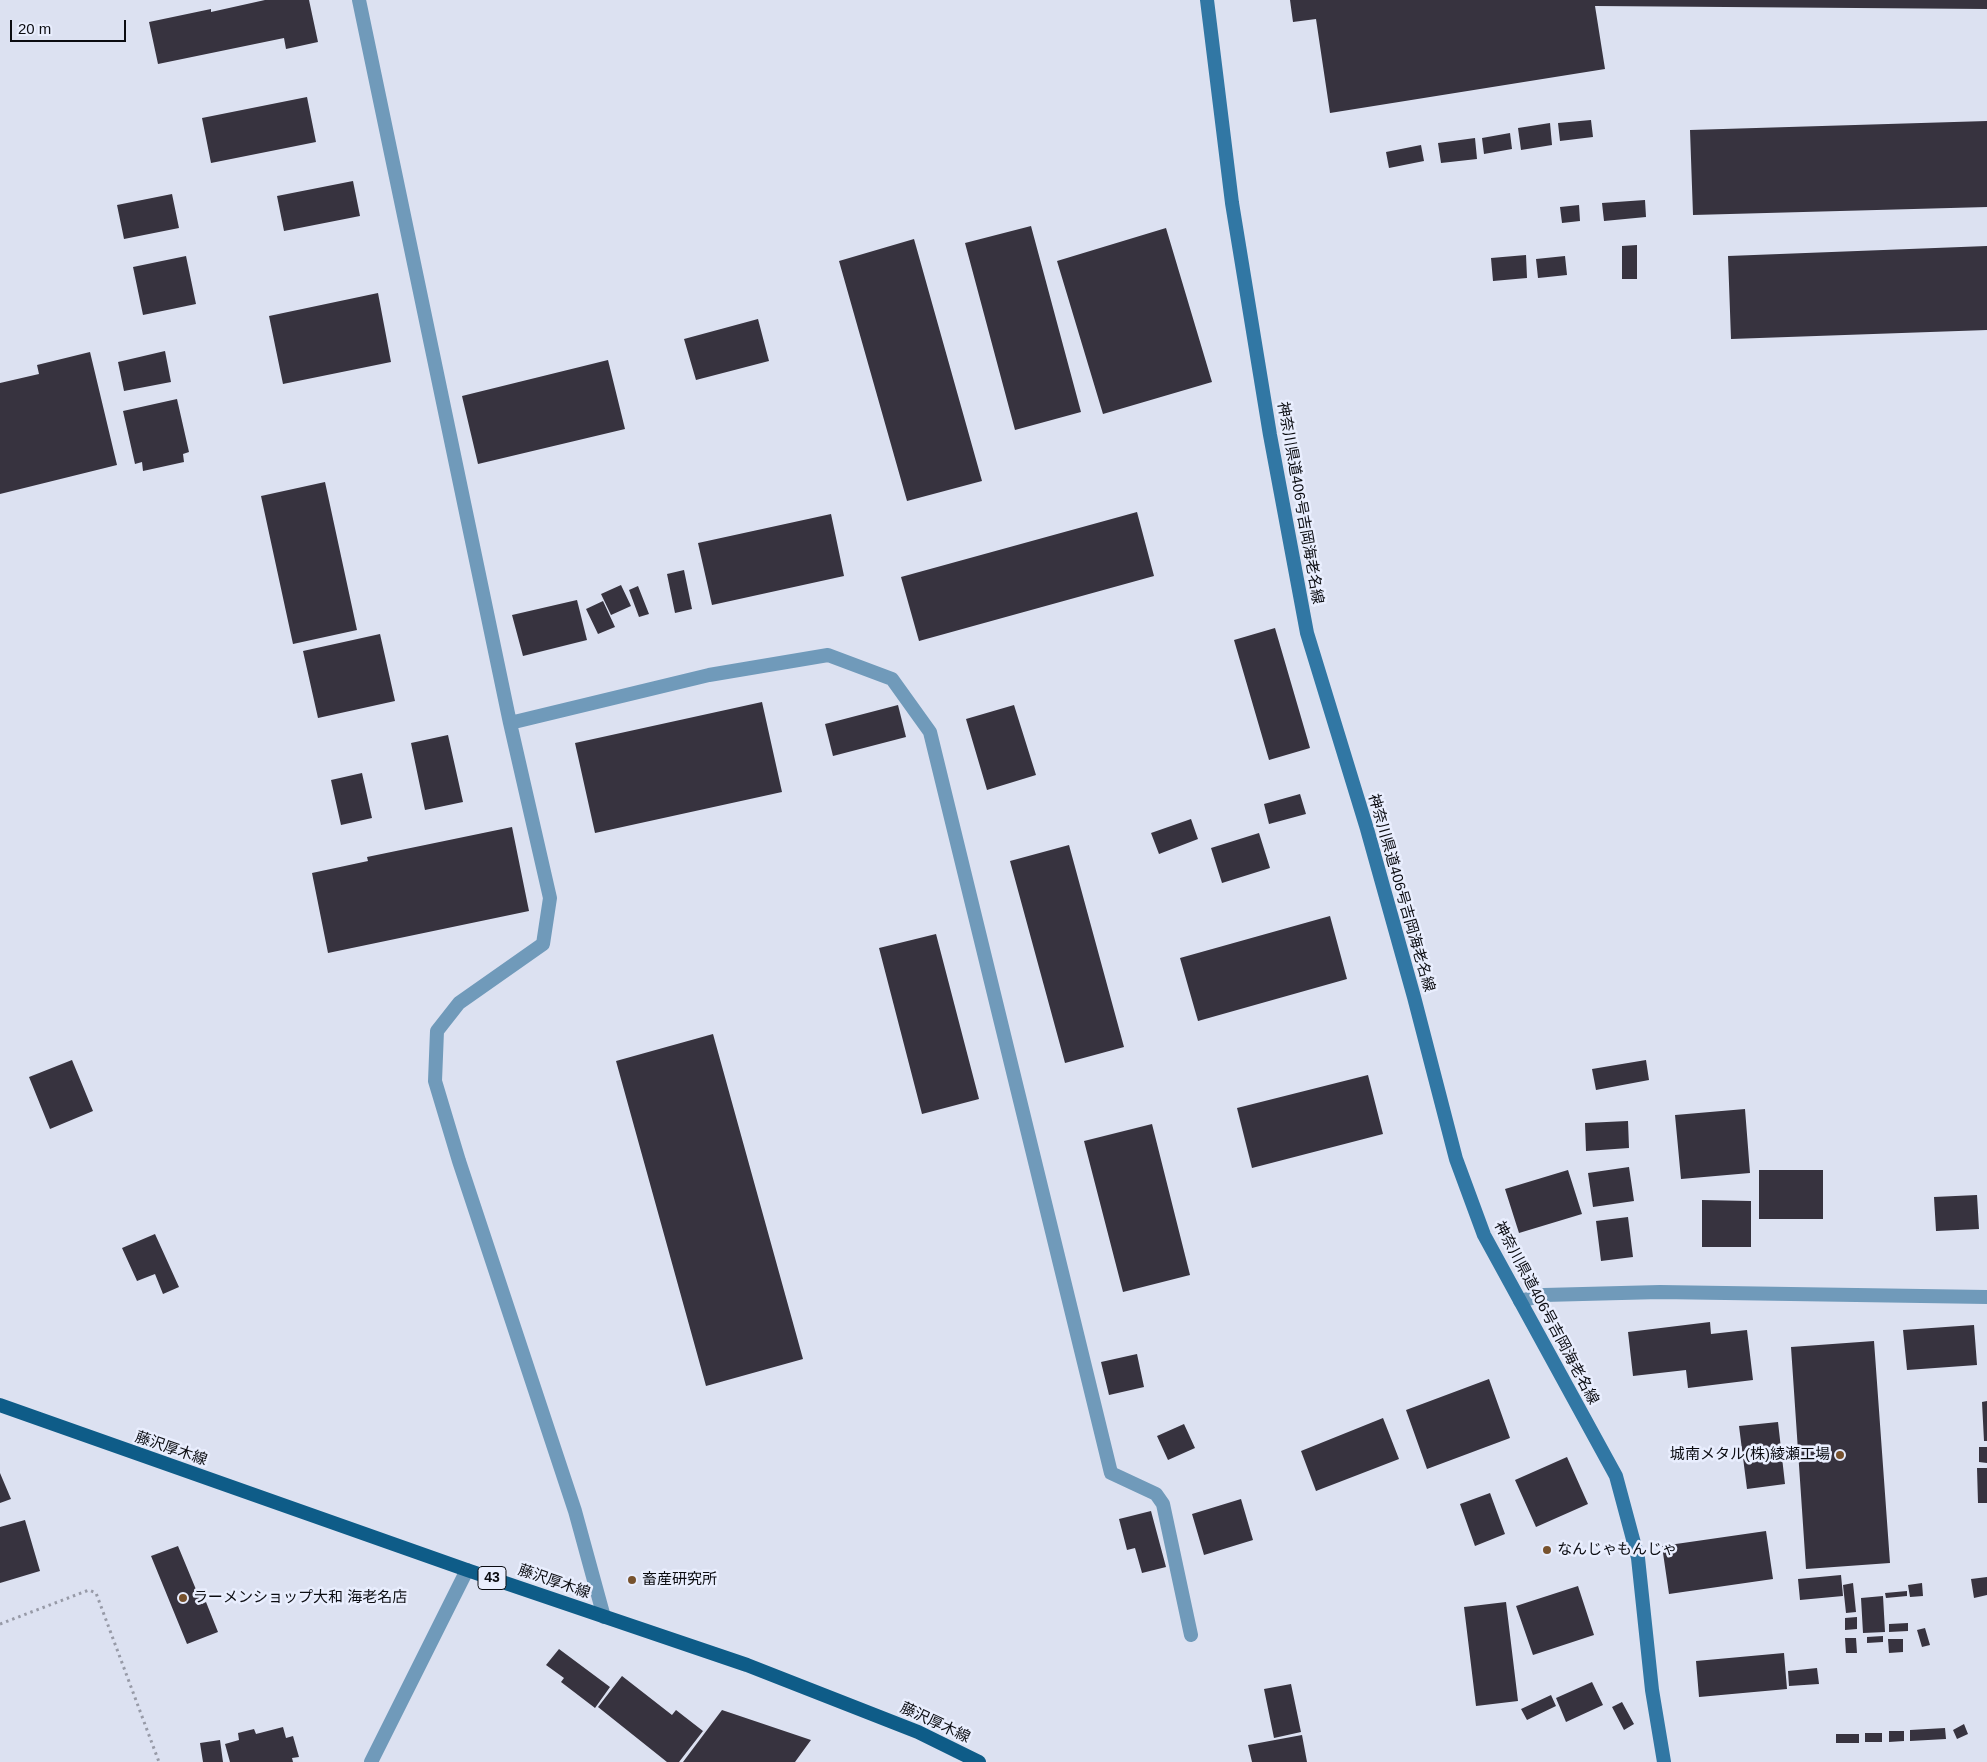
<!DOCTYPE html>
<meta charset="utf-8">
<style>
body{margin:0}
#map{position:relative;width:1987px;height:1762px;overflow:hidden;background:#dce1f1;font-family:Arial,sans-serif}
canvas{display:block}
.scale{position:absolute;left:10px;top:20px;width:116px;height:22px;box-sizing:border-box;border:2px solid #0b0c11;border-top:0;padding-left:6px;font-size:15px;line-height:18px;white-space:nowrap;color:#0b0c11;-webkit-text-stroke:4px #e9eefe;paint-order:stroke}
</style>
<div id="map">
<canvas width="1987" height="1762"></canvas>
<div class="scale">20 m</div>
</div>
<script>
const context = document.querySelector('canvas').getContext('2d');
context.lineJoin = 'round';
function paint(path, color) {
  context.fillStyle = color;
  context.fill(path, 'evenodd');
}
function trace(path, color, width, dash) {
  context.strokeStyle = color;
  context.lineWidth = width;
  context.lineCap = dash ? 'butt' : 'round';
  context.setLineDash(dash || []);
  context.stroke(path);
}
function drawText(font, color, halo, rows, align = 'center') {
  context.font = font + ' Arial,"Noto Sans JP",sans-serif';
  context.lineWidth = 5;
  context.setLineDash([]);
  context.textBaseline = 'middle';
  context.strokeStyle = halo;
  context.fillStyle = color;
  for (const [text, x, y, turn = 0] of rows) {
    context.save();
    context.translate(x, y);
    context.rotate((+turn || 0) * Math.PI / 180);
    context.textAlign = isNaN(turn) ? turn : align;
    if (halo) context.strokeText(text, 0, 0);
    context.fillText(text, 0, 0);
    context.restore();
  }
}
const building = new Path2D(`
 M265,0H309L318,42L286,49L284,38L158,64L149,22L211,9V12Z
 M1290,0H1987V9L1595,6L1605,69L1330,113L1316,19L1293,22Z
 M307,97L316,142L211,163L202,118Z
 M1591,120L1593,137L1560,141L1558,123Z
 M1987,121V207L1693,215L1690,130Z
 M1550,123L1552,145L1521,150L1518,128Z
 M1510,133L1512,149L1484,154L1482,138Z
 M1475,138L1477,159L1441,163L1438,143Z
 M1421,145L1424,161L1389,168L1386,152Z
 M353,181L360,216L284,231L277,196Z
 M172,194L179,228L124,239L117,205Z
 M1645,200L1646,217L1604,221L1602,203Z
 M1579,205L1580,221L1562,223L1560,207Z
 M1031,226L1081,412L1015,430L965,243Z
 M1166,228L1212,382L1103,414L1057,261Z
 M914,239L982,481L907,501L839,261Z
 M1637,245V279H1622V246Z
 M1987,246V330L1731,339L1728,256Z
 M1526,255L1527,278L1493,281L1491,258Z
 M186,256L196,304L143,315L133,267Z
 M1565,256L1567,275L1538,278L1536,259Z
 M378,293L391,362L283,384L269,316Z
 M758,319L769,361L696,380L684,339Z
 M165,351L171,382L124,391L118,362Z
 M90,352L117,465L0,494V383L39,374L37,365Z
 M608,360L625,429L478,464L462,396Z
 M177,399L189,452L183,454L184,462L143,471L142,462L135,464L123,411Z
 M325,482L357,630L293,644L261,496Z
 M1137,512L1154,576L919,641L901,577Z
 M831,514L844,576L712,605L698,543Z
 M684,570L692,609L675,613L667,574Z
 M621,585L631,606L611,615L601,594Z
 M638,586L649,614L639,617L629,590Z
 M577,600L587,640L523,656L512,615Z
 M603,601L615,627L598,634L586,609Z
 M1275,628L1310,748L1269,760L1234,640Z
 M380,634L395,701L318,718L303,651Z
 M762,702L782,792L595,833L575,743Z
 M898,705L906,737L833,756L825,724Z
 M1014,705L1036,775L987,790L966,719Z
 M448,735L463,802L425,810L411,743Z
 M362,773L372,818L341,825L331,780Z
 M1300,794L1306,814L1269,824L1264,804Z
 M1191,819L1198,839L1159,854L1151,833Z
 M512,827L529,911L328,953L312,873L368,861L367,857Z
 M1259,833L1270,868L1222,883L1211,848Z
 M1069,845L1124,1047L1065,1063L1010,861Z
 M1330,916L1347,979L1198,1021L1180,958Z
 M936,934L979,1099L922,1114L879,948Z
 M713,1034L803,1359L706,1386L616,1061Z
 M72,1060L93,1111L50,1129L29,1077Z
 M1646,1060L1649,1080L1596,1090L1592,1069Z
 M1368,1075L1383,1134L1252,1168L1237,1108Z
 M1745,1109L1750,1173L1681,1179L1675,1115Z
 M1628,1121L1629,1148L1586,1151L1585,1123Z
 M1152,1124L1190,1275L1123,1292L1084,1141Z
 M1629,1167L1634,1201L1593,1207L1588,1173Z
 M1568,1170L1582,1214L1519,1233L1505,1189Z
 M1759,1170H1823V1219H1759Z
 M1977,1195L1979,1229L1936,1231L1934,1197Z
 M1702,1200L1751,1201V1247H1702Z
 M1628,1217L1633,1257L1601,1261L1596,1221Z
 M155,1234L179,1287L163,1294L155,1274L137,1281L122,1248Z
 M1710,1322L1711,1334L1747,1330L1753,1380L1688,1388L1686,1370L1633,1376L1628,1332Z
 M1974,1325L1977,1365L1907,1370L1903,1330Z
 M1874,1341L1890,1563L1806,1569L1791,1347Z
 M1137,1354L1144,1387L1109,1395L1101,1362Z
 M1489,1379L1510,1438L1427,1469L1406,1410Z
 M1987,1401V1441H1984L1982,1402Z
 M1383,1418L1399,1459L1316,1491L1301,1451Z
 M1778,1422L1785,1484L1747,1489L1739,1426Z
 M1184,1424L1195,1448L1168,1460L1157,1436Z
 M1979,1447H1987V1463L1979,1462Z
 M1567,1457L1588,1504L1536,1527L1515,1480Z
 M1977,1468H1987V1503H1978Z
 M0,1473L11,1499L0,1503Z
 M1490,1493L1505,1534L1475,1546L1460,1504Z
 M1241,1499L1253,1540L1204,1555L1192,1514Z
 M1151,1511L1166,1567L1142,1573L1135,1548L1127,1550L1119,1519Z
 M25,1520L40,1571L0,1583V1527Z
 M1766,1531L1773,1579L1669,1594L1662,1546Z
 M178,1546L202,1604L206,1602L218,1632L187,1644L151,1556Z
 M1841,1575L1843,1596L1800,1600L1798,1579Z
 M1987,1577V1595L1974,1598L1971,1579Z
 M1853,1583L1856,1612L1846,1613L1843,1585Z
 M1922,1583L1923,1596L1910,1597L1908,1585Z
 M1578,1586L1594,1635L1533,1655L1516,1606Z
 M1907,1591V1596L1886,1598L1885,1593Z
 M1883,1596L1885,1632L1863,1633L1861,1598Z
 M1506,1602L1518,1701L1476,1706L1464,1607Z
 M1857,1617V1629L1845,1630V1618Z
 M1908,1623V1631L1889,1632V1624Z
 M1925,1628L1930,1645L1922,1647L1917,1630Z
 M1883,1636V1642L1867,1643V1637Z
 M1845,1638H1856L1857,1653H1846Z
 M1888,1639H1903V1652L1889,1653Z
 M559,1649L610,1687L595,1708L561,1682L564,1678L546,1665Z
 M1784,1653L1787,1689L1699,1697L1696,1661Z
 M1817,1668L1819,1684L1789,1686L1788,1671Z
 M622,1676L672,1715L676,1710L703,1731L679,1762H667L598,1707Z
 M1592,1682L1603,1705L1566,1722L1556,1698Z
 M1291,1684L1301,1732L1274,1738L1264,1689Z
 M1551,1695L1556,1706L1527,1720L1521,1709Z
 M1622,1702L1634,1724L1624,1730L1612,1707Z
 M722,1710L811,1740L795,1762H683Z
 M1964,1724L1968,1734L1957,1739L1953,1730Z
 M283,1727L286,1738L293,1736L299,1757L292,1758L293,1762H230L225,1744L239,1740L238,1733L254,1729L256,1734Z
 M1945,1728L1946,1739L1910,1741V1730Z
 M1889,1731H1904V1741L1889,1742Z
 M1865,1733H1882V1742H1865Z
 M1836,1734H1859V1743H1836Z
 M1302,1735L1307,1762H1252L1248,1745Z
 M220,1740L223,1762H203L200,1743Z`);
const path = new Path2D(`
 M0,1624L89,1590L96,1593L159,1762`);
const service = new Path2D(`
 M359,0L510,723L709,675L828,655L892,679L930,732L1111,1473L1156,1494L1163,1504L1191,1635
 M510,723L550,898L543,944L459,1003L437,1031L435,1081L459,1161L575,1511L604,1617`);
const minor = new Path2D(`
 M1520,1301L1544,1295L1660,1292L1987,1297
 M371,1762L467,1570`);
const secondary = new Path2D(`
 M1207,0L1232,203L1270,435L1307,633L1367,829L1414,997L1456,1159L1484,1235L1616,1476L1638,1558L1652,1690L1664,1762`);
const primary = new Path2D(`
 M0,1405L467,1570L747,1665L918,1732L979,1762`);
const markers = [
 [1840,1455,5,"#77522d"],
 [1547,1550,5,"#77522d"],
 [632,1580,5,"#77522d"],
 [183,1598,5,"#77522d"]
];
const shields = [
 [492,1578,28]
];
const shieldNames = [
 ["43",492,1578]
];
const streetNames = [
 ["神奈川県道406号吉岡海老名線",1300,503,80],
 ["神奈川県道406号吉岡海老名線",1401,893,74],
 ["神奈川県道406号吉岡海老名線",1546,1313,62],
 ["藤沢厚木線",171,1449,19],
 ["藤沢厚木線",554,1582,19],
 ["藤沢厚木線",935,1723,25]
];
const poiNames = [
 ["城南メタル(株)綾瀬工場",1830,1455,"right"],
 ["なんじゃもんじゃ",1557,1550],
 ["畜産研究所",642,1580],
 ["ラーメンショップ大和 海老名店",193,1598]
];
paint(building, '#37333f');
trace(path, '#979aa7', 3, [2.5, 4]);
trace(service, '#709aba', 14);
trace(minor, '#709aba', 14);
trace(secondary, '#3177a4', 14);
trace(primary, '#0e5c88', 14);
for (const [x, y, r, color] of markers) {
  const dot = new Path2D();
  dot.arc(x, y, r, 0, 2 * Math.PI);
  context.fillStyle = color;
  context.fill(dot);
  trace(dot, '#e9eefe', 2);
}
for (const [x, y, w] of shields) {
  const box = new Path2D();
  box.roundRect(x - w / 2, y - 11.5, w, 23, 4);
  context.fillStyle = '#e9eefe';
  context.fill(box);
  trace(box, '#0b0c11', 1);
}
drawText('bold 14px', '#0b0c11', null, shieldNames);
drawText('15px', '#0b0c11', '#e9eefe', streetNames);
drawText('15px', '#0b0c11', '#e9eefe', poiNames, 'left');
</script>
